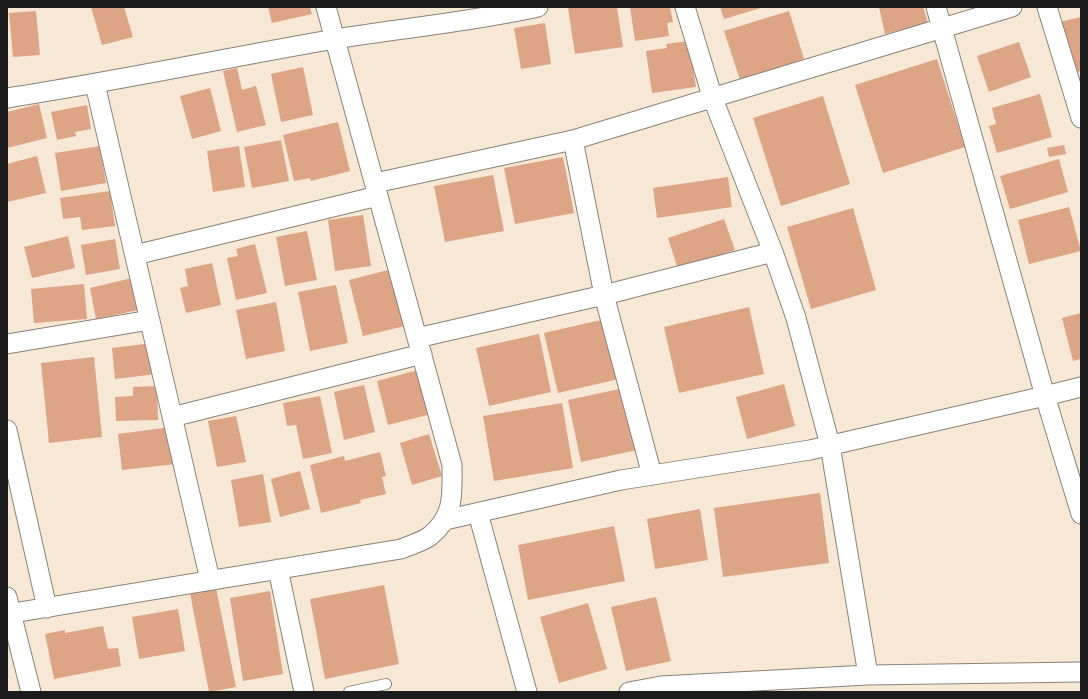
<!DOCTYPE html>
<style>
body{margin:0}
#map{position:relative;width:1088px;height:699px;overflow:hidden;background:#f6e8d4;font-family:"Old Standard TT",serif}
canvas{display:block}
.frame{position:absolute;inset:0;border:8px solid #1c1c1c;pointer-events:none}
</style>
<div id="map">
<canvas width="1088" height="699"></canvas>
<div class="frame"></div>
</div>
<script>
const context = document.querySelector('canvas').getContext('2d');
context.lineJoin = 'round';
function paint(path, color) {
  context.fillStyle = color;
  context.fill(path, 'evenodd');
}
function trace(path, color, width, dash) {
  context.strokeStyle = color;
  context.lineWidth = width;
  context.lineCap = dash ? 'butt' : 'round';
  context.setLineDash(dash || []);
  context.stroke(path);
}
const building = new Path2D(`
 M91,7H124L133,37L102,45Z
 M268,7H310L312,14L272,23Z
 M577,7H617L623,47L575,54L568,8Z
 M630,7H670L673,22L667,23L669,36L635,41Z
 M720,7H764L724,19Z
 M879,7H923L928,23L885,34Z
 M36,11L40,55L13,57L9,13Z
 M789,11L804,59L740,80L724,31Z
 M1081,17V71L1074,73L1060,22Z
 M545,23L551,64L521,69L514,28Z
 M689,41L696,87L652,93L646,51L667,48L666,44Z
 M1019,42L1031,77L989,92L977,56Z
 M937,59L965,147L883,173L855,85Z
 M303,67L313,115L281,122L271,74Z
 M237,68L242,90L256,86L266,125L237,132L223,71Z
 M210,88L221,131L192,139L180,96Z
 M1040,94L1052,137L997,153L989,126L996,124L992,108Z
 M823,96L850,184L781,206L753,118Z
 M39,104L47,138L7,148V112Z
 M87,105L91,129L75,132L76,136L57,140L51,112Z
 M338,122L350,171L311,181L310,178L294,181L283,135Z
 M281,140L289,181L252,188L244,147Z
 M1064,145L1066,154L1049,157L1047,148Z
 M100,146L106,183L61,191L55,153Z
 M239,146L245,187L213,192L207,151Z
 M37,156L46,193L7,202V164Z
 M563,157L574,213L515,224L504,168Z
 M1059,159L1068,192L1010,209L1000,176Z
 M493,175L504,231L445,242L434,186Z
 M728,177L732,207L657,218L653,188Z
 M110,191L115,226L82,230L80,217L63,219L60,198Z
 M1069,207L1081,251L1029,264L1018,220Z
 M853,208L876,290L811,309L787,227Z
 M363,215L371,266L335,271L328,220Z
 M724,219L735,250L678,269L668,238Z
 M307,231L317,280L285,286L276,237Z
 M68,236L75,268L32,278L24,247Z
 M115,239L120,269L86,275L81,245Z
 M255,244L267,293L236,300L227,258L238,256L236,249Z
 M212,263L221,305L186,313L180,288L188,286L185,269Z
 M392,269L405,326L363,336L349,280Z
 M136,277L143,309L96,319L90,288Z
 M84,284L87,319L34,323L31,289Z
 M336,285L348,343L310,351L298,292Z
 M276,302L285,351L246,359L236,310Z
 M749,307L764,374L679,393L664,327Z
 M1081,313V359L1073,361L1062,318Z
 M605,319L619,379L558,393L544,333Z
 M539,334L551,392L489,406L476,348Z
 M153,343L156,374L115,379L112,348Z
 M94,357L102,437L49,443L41,363Z
 M418,370L435,413L388,425L377,381Z
 M784,384L795,426L747,439L736,397Z
 M364,385L375,432L344,440L334,392Z
 M638,385L651,447L581,462L568,400Z
 M157,386L158,420L116,421L115,397L133,396V387Z
 M320,396L332,453L303,459L296,425L287,426L283,403Z
 M562,403L573,468L494,481L483,416Z
 M236,416L246,462L217,467L208,421Z
 M171,427L176,464L122,470L118,434Z
 M429,434L442,476L412,485L400,443Z
 M380,452L386,476L382,477L386,494L360,500L361,503L321,513L310,465L344,456L345,461Z
 M300,471L310,509L280,517L271,479Z
 M263,474L271,522L239,527L231,480Z
 M820,493L829,563L723,577L714,508Z
 M700,509L708,560L655,569L647,519Z
 M614,526L625,581L528,600L518,545Z
 M384,585L399,664L325,679L310,599Z
 M216,588L236,687L209,692L190,593Z
 M270,591L283,674L243,681L230,598Z
 M656,597L671,661L626,671L611,607Z
 M588,603L607,669L559,683L540,617Z
 M178,609L185,651L139,659L132,617Z
 M103,626L108,649L118,648L121,666L54,679L45,634L65,630V633Z`);
const service = new Path2D(`
 M349,692L386,684`);
const minor = new Path2D(`
 M685,7L713,99L773,252L796,318L830,445L868,675
 M936,7L1045,396L1081,514
 M1047,7L1081,118
 M95,84L210,580
 M7,98C117,81 225,58 335,39C403,28 471,22 538,7
 M573,140L604,295L652,475
 M375,183L573,140L1012,7
 M135,255L378,196
 M417,338L604,295L773,252
 M7,344L150,320
 M172,417L422,354
 M7,430L47,608
 M478,513L527,692
 M445,520L621,480L810,450L1045,396L1081,387
 M278,569L304,692
 M7,597L31,692
 M7,614L401,549C410,545 422,542 430,536C455,516 452,494 452,465L326,7
 M629,692L661,686L868,675L1081,672`);
paint(building, '#dda485');
trace(service, '#898278', 12);
trace(minor, '#898278', 21);
trace(service, '#fff', 10);
trace(minor, '#fff', 19);
</script>
